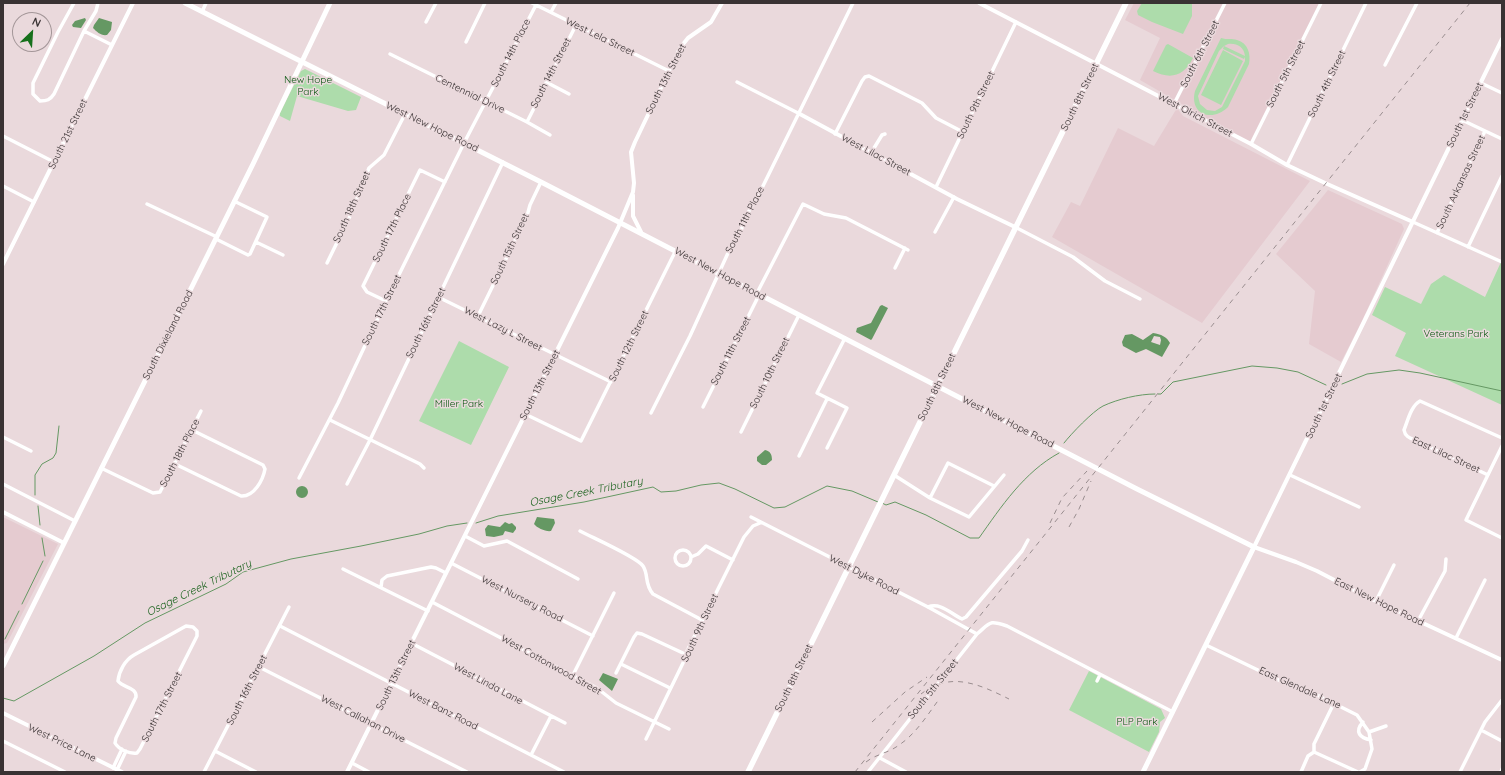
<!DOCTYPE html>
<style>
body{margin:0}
#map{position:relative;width:1505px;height:775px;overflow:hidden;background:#ead9dc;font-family:Quicksand,sans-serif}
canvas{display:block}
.frame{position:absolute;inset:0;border:4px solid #393233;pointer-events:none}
.north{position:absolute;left:12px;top:12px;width:40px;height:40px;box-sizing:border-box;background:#ead9dc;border:1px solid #a39698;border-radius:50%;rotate:25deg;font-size:11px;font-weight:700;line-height:16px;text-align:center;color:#393233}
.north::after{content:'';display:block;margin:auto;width:14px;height:18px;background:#17701c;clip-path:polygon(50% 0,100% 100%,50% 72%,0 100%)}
</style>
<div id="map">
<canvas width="1505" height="775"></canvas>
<div class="frame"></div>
<div class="north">N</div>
</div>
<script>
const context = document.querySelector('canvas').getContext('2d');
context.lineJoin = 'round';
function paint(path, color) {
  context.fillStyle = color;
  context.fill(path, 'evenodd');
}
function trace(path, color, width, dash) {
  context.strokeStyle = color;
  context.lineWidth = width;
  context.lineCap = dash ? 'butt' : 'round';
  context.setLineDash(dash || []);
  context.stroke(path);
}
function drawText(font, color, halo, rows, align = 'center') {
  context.font = font + ' Quicksand,sans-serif';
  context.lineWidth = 3;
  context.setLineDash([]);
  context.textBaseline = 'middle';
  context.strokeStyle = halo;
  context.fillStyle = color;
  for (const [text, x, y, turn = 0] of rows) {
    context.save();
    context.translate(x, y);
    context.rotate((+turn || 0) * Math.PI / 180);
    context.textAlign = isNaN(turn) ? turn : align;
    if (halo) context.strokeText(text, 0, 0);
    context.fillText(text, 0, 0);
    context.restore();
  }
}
const built = new Path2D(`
 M1134,3H1320L1251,144L1140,80L1160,38L1125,20Z
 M1177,108L1183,116L1310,181L1202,323L1052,237L1071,202L1080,206L1118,128L1154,146Z
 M1328,190L1402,224L1404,229L1362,321L1341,362L1309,344L1315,291L1276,254Z
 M3,517L58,544L7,643L3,644Z`);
const green = new Path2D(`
 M1142,3H1192V16L1183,34L1152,22L1138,15L1137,11Z
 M1221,38C1227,40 1232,38 1237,40C1248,43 1251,54 1249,64L1228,107C1212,123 1189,114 1195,91ZM1228,44C1237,43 1244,47 1245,56L1224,46ZM1224,46L1223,49L1244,59L1245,57V61L1222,107L1215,111L1207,110L1200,104L1198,96L1219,51Z
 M1168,44L1193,58C1184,76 1171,80 1153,71L1166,45Z
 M1223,50L1243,61L1221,105L1201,95Z
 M305,69L361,97L356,110L348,111L297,96L290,121L280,116V113L301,71Z
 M1501,262H1502V405L1395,356L1406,333L1372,315L1385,287L1421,304L1431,284L1444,275L1485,297Z
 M459,341L509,367L471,445L419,421Z
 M1089,671L1161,709L1165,718L1160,722L1159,732L1149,752L1069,710Z`);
const water = new Path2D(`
 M85,18L86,20L81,28L73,27L72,25L75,21Z
 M99,18L112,22L111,30L107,35C101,36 97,32 93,28L94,25Z
 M882,305L888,308L872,339L871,340L856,332L857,328L871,323L880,306Z
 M1153,333C1161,334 1167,337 1170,343L1162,357L1146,349L1136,353L1123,346L1122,342L1125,335L1132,334L1143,340ZM1154,336L1160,337L1161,340L1160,345L1151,342Z
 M765,450C770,451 772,454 772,460L766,465H762L757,461V457Z
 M296 492a6 6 0 1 1 12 0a6 6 0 1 1-12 0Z
 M537,517L554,519L555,523L551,531C546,532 537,528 534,524Z
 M505,522L509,524L512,523L516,527V529L513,533L505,531L503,535L494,537L486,536L485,529L488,525L500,527Z
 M603,673L618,679L612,691L599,680Z`);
const stream = new Path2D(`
 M1342,384L1367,374L1399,370L1420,373L1502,391
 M1158,394H1161L1173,382L1252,366L1277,368L1298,372L1326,385
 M1064,443C1071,434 1093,411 1103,406C1118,399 1139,394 1155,394
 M35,495V475L42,464L53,458L56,453L59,426
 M882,503L886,505L895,502L926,515L970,538H979C1001,507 1024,472 1059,453
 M38,506L40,525
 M476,523L498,516L584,502L653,487L661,492L676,491L701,485L719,483L735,489L774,508L785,507L827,486L852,491L878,502
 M42,538L45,556
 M22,604L43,561
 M5,639L19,611
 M3,698L14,701L94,656L145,623L226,584L243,572L291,559L361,546L419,534L447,526L467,523`);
const minor = new Path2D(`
 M74,3L58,32L33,83V94L40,101C47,101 50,100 54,94L84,31L96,11L98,3
 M532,3L669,71
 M202,12L206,3
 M551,12L556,3
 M426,22L436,3
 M84,31L112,45
 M466,42L485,3
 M390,54L527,122L550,135
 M1385,65L1417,3
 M546,82L569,94
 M737,82L798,113
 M1481,83L1502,93
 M1174,104L1225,3
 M1462,120L1502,139
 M527,122L576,25
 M835,134L862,81L865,77L869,76L922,103L936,118L963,132
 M3,136L54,162
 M1251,144L1321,3
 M871,153L882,135L885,134
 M1287,165L1366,3
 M3,186L34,202
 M936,187L1016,22
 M147,204L217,237
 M1413,222L1502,262
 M1015,227L1073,257L1105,281L1140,299
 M935,232L954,197
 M1437,233L1485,131
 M216,239L248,255L250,254L267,217L234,201
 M256,242L283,255
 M1468,247L1502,176
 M327,263L351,214L369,168L384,155L405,114
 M895,268L905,248
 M757,293L803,204L824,214L846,218L908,250
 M438,297L611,382
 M386,301L367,292L363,286L420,170L445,182
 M478,316L527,216L530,205L541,182
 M703,407L759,295
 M651,413L690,336L728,253L740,234L745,218L762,188L853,3
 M525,414L581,441L676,250
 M330,420L420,464L424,468
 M741,432L799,315
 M3,437L31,451
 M1502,446L1466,520L1502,538
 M827,448L847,408L817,393L845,338
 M799,456L827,399
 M175,464L241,496C254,497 263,480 265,469L263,465L192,430
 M101,468L153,493L160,492L201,411
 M894,475L930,498L969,517L1004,475
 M1290,475L1359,507
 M1488,475L1415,440C1409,438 1405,436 1404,430C1408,420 1411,406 1420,401L1502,438
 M299,478L338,403L386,301L464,143L536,5
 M3,484L75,521
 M347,484L370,440L503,162
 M930,498L948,463L994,486
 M751,517L928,607L977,634
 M580,531C591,537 637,557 643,566C649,575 644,584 653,594L702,620
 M465,536L484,546L507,541L578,579
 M675 558a8 8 0 1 1 16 0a8 8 0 1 1-16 0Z
 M691,557L698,554L706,546L733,560
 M451,563L593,636
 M343,569L428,611
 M381,587L382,580L387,576L431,567L436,568L446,573
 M1376,601L1394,565
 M432,602L597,688L616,703L669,729
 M928,607C941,602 951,614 962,619L966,617L1022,551L1028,540
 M1418,621L1445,571L1446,559
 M186,626L193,627L197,631V636L140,749L137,753C130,754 119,750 115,743L116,738L136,697C137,687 123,688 118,681C119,671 125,660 134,655Z
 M280,626L564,772
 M1456,638L1485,580
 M411,643L565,723
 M1206,645L1289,685L1301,687L1357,715L1369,732L1372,749L1365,769L1360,772
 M621,664L670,688
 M259,667L467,772
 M616,673L634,637L637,633L642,634L685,654
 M573,675L614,593
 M1097,681L1100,675
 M1363,722C1354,732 1360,738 1371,740
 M1481,730L1502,741
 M1369,732L1386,726
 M646,739L683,663L687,651L744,537L753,526L760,523
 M3,741L65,772
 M215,751L256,772
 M1314,752L1358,772
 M531,755L551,716
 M880,758L906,772
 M352,763L369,772
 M113,768L122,749
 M117,770L126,751
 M204,772L289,607
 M868,772L977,634C991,622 989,620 1007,626L1173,712
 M1301,772L1308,756L1314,752V744L1334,703
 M1460,772L1485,722L1502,700
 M1501,772L1502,769`);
const tertiary = new Path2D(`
 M979,3L1251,144L1287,165L1325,183L1413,222
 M1502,39L1254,547L1296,562L1317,571L1367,597L1502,660
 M798,113L957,199L1015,227
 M633,195V216L641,232
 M3,264L133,3
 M3,512L64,543
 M3,713L122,772
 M347,772L618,228L633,192L634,183L631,152L635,142L680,48L688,38L711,22L722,3`);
const secondary = new Path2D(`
 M185,3L541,182L1137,489L1254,547L1143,772
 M3,666L253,164L330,3`);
const primary = new Path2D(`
 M748,772L1126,3`);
const rail = new Path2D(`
 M1050,523L1062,498L1087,471
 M1069,527L1079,509L1091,481
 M921,694C950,671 979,684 1009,699
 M872,722L905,692L927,677
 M866,762C876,754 889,753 899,745C916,734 928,714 940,698
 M855,772L1470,3`);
const streetNames = [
 ["West Lela Street",600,37,26],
 ["South 14th Place",511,53,-63],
 ["South 6th Street",1200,54,-63],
 ["South 14th Street",551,73,-63],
 ["South 5th Street",1286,74,-63],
 ["South 13th Street",666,79,-63],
 ["South 4th Street",1327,84,-64],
 ["Centennial Drive",470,94,26],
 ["South 8th Street",1080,97,-64],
 ["South 9th Street",976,105,-64],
 ["West Olrich Street",1195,115,28],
 ["South 1st Street",1465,115,-64],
 ["West New Hope Road",432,127,26],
 ["South 21st Street",68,134,-64],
 ["West Lilac Street",876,155,28],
 ["South Arkansas Street",1461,182,-65],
 ["South 18th Street",352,207,-66],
 ["South 11th Place",745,220,-63],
 ["South 17th Place",392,228,-64],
 ["South 15th Street",510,249,-65],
 ["West New Hope Road",720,274,28],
 ["South 17th Street",382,310,-64],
 ["South 16th Street",426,323,-64],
 ["West Lazy L Street",503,329,27],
 ["South Dixieland Road",168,335,-63],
 ["South 12th Street",629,346,-64],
 ["South 11th Street",731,351,-63],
 ["South 10th Street",770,373,-64],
 ["South 13th Street",540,385,-63],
 ["South 8th Street",937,387,-64],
 ["South 1st Street",1324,406,-64],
 ["West New Hope Road",1008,422,27],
 ["South 18th Place",180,453,-63],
 ["East Lilac Street",1446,455,25],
 ["West Dyke Road",864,575,27],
 ["West Nursery Road",522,599,27],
 ["East New Hope Road",1379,602,26],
 ["South 9th Street",700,628,-65],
 ["West Cottonwood Street",551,665,29],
 ["South 13th Street",396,675,-64],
 ["South 8th Street",794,678,-64],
 ["West Linda Lane",488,684,28],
 ["East Glendale Lane",1300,688,24],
 ["South 5th Street",933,689,-51],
 ["South 16th Street",247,690,-63],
 ["South 17th Street",162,707,-63],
 ["West Banz Road",443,710,27],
 ["West Callahan Drive",363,719,27],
 ["West Price Lane",62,743,26]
];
const parkNames = [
 ["New Hope",308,80],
 ["Park",308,92],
 ["Veterans Park",1456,334],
 ["Miller Park",459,404],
 ["PLP Park",1137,722]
];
const waterNames = [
 ["Osage Creek Tributary",586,492,-11],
 ["Osage Creek Tributary",199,588,-26]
];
paint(built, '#e5cbd0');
paint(green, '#addcab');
paint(water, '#659863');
trace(stream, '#659863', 1);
trace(minor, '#fff', 3.5);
trace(tertiary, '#fff', 4);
trace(secondary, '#fff', 5);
trace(primary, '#fff', 5.5);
trace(rail, '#998d8f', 1, [5, 5]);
drawText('10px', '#393233', '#ead9dc', streetNames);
drawText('10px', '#05550c', '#ead9dc', parkNames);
drawText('italic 11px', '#18611b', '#ead9dc', waterNames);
</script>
